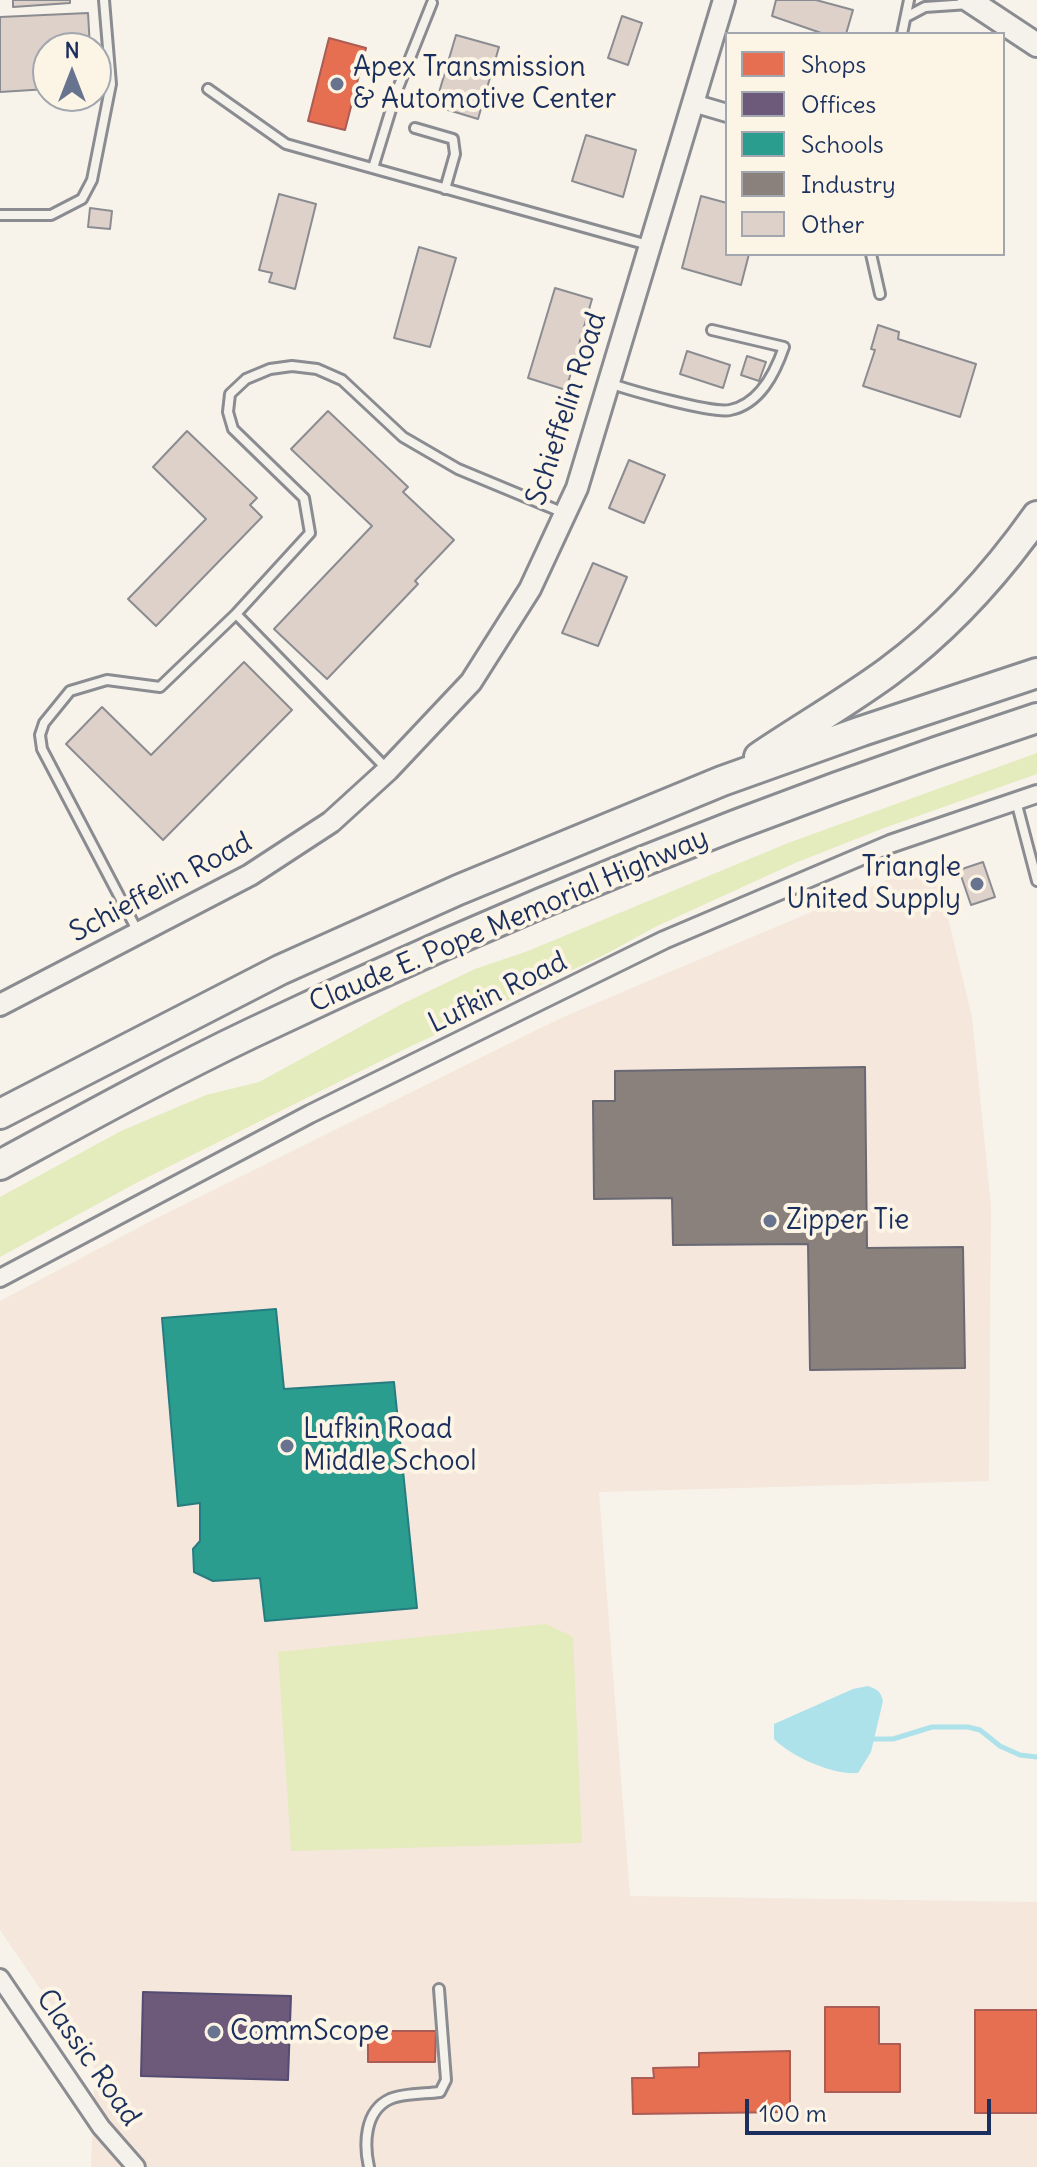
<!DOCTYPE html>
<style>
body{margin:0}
#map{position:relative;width:1037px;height:2167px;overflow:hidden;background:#f7f3ea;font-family:Delius,sans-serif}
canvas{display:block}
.legend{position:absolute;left:725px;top:32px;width:280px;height:224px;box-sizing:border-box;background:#fcf5e5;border:2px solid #a2a6af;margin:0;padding:10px 14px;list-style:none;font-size:24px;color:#1b2f5e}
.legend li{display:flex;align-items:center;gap:16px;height:40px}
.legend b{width:40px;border:2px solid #a2a6af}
.north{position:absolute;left:32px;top:32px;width:80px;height:80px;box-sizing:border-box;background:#fcf5e5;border:2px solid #a2a6af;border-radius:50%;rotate:0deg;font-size:22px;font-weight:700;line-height:32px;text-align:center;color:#1b2f5e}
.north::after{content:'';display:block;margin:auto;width:28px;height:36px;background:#68748f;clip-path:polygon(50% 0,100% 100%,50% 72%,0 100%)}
.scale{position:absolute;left:745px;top:2099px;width:246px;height:36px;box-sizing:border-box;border:4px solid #1b2f5e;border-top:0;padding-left:10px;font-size:24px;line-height:28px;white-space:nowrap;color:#1b2f5e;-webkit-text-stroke:6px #fcf5e5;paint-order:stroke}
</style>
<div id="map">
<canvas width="1037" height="2167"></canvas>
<ul class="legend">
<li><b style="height:22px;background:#e76f51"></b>Shops</li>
<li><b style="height:22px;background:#6d597a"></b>Offices</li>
<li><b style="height:22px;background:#2a9d8f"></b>Schools</li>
<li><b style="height:22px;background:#8a817c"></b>Industry</li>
<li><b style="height:22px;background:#ded1ca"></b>Other</li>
</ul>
<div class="north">N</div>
<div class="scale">100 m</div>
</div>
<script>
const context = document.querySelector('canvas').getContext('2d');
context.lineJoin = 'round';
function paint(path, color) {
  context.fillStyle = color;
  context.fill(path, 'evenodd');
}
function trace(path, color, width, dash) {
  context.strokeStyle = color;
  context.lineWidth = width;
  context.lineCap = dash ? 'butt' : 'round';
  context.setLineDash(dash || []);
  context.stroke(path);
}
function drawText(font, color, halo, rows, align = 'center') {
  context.font = font + ' Delius,sans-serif';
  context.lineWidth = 8;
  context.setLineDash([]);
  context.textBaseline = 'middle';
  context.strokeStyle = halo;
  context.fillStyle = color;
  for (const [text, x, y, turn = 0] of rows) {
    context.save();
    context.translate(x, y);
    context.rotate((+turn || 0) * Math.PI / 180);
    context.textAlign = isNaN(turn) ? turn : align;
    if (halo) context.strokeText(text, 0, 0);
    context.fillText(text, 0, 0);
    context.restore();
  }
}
const built = new Path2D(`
 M934,860L972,1017L991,1206L989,1481L599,1492L630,1896L1037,1902V2167H91L95,2069L0,1930V1301L151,1221L561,1018Z`);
const green = new Path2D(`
 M1037,753V774L884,828L795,863L655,927L606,954L403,1050L138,1182L0,1257V1197L121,1131L206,1095L259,1082L402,1004L475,969L528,951L788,843Z
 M546,1624L573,1637L582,1843L291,1851L278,1652Z`);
const water = new Path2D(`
 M868,1686C877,1689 881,1692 883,1701L871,1752L858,1773C832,1775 792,1757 774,1739V1724L853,1689Z`);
const shops = new Path2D(`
 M329,38L366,48L345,130L308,121Z
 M825,2007H879V2044H900V2092H825Z
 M975,2010H1037V2113H975Z
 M368,2031H436L435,2062H368Z
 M790,2051V2112L633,2114L632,2078H654L653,2068L699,2067V2053Z`);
const offices = new Path2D(`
 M143,1992L291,1996L288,2080L141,2076Z`);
const schools = new Path2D(`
 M276,1309L284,1389L394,1382L417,1608L265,1621L260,1578L213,1581L194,1572L193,1549L200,1541V1503L178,1506L162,1318Z`);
const industry = new Path2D(`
 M865,1067L867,1248L963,1247L965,1368L810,1370L808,1244L673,1245L672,1198L594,1199L593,1101H615V1071Z`);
const stream = new Path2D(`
 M868,1739H893L932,1727H968L980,1730L1000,1746L1020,1755L1037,1757`);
const building = new Path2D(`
 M13,0H70V3L13,7Z
 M776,0H816L853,10L846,34H824L772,16Z
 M88,13L90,48H48V89L0,92V17Z
 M622,16L642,23L628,65L608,58Z
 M456,35L499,47L478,119L435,106Z
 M586,135L636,150L623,197L572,181Z
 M279,194L316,204L295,289L269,282L272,273L259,270Z
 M701,196L727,203V254H749L741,285L682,268Z
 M90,208L112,211L110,229L88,227Z
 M419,247L456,258L430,347L394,338Z
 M555,288L592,299L566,390L528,378Z
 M878,325L899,332L898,339L976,364L960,417L863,386L875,350L871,349Z
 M687,351L730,365L723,388L680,374Z
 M747,356L766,362L759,381L741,375Z
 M328,411L408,487L403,492L454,540L415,581L418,584L327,679L274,629L372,526L291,449Z
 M187,431L257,498L250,505L262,517L156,626L128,599L206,519L153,467Z
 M629,460L665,475L644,523L609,508Z
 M593,563L627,577L598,646L562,633Z
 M244,662L292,710L163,840L66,744L102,707L151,755Z
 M983,862L995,897L971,905L959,870Z`);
const service = new Path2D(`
 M908,16L925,7L969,4
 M902,34L909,0
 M208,89L286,144L648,245
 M415,128L453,139L455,154L445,189
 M373,168L396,93L432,3
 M0,215H51L82,199L92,180L111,84L104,0
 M871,254L880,294
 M609,383C629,390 713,414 730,410C760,404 775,373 784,347L712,330
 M388,770L236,614L310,533L304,498L233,429L228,412L230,394L246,379L270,369L292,366L317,369L342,380L403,437L458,469L564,513
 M1016,801L1037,881
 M138,932L42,749L40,735L44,723L70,691L107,680L160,687L236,614
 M369,2167C364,2145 364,2111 390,2099C404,2093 425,2094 440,2092L446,2080L439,1989`);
const minor = new Path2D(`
 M693,103L727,113
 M0,1278L310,1114L664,940L890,844L1037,794
 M0,1978L101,2127L136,2167`);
const tertiary = new Path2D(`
 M0,1005L250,875L331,822L388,770L471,682L530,589L577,488L724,0`);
const secondary = new Path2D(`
 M969,0L1037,45`);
const motorway = new Path2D(`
 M759,757C802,728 847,702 888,672C946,629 996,574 1037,516
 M0,1114L280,970L458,890L722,781L862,731L1037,673
 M0,1165C83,1120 166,1074 252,1033C507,911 768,806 1037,718`);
const markers = [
 [337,84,8,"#68748f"],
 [977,884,8,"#68748f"],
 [770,1221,8,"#68748f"],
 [287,1446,8,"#68748f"],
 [214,2032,8,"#68748f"]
];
const poiNames = [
 ["Apex Transmission",353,68],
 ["& Automotive Center",353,100],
 ["Triangle",961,868,"right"],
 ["United Supply",961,900,"right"],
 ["Zipper Tie",786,1221],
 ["Lufkin Road",303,1430],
 ["Middle School",303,1462],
 ["CommScope",230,2032]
];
const streetNames = [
 ["Schieffelin Road",567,409,-72],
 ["Schieffelin Road",161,888,-28],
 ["Claude E. Pope Memorial Highway",509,921,-23],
 ["Lufkin Road",498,993,-26],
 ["Classic Road",88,2058,55]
];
paint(built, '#f5e7db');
paint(green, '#e4ebbd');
paint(water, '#ade2eb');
paint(shops, '#e76f51');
trace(shops, '#aa5c55', 2);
paint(offices, '#6d597a');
trace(offices, '#544c72', 2);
paint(schools, '#2a9d8f');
trace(schools, '#267c80', 2);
paint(industry, '#8a817c');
trace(industry, '#696873', 2);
trace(stream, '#ade2eb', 5);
paint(building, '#ded1ca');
trace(building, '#8a8c91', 2);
trace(service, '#8a8c91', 14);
trace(minor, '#8a8c91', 22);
trace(tertiary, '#8a8c91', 26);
trace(secondary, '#8a8c91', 28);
trace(motorway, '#8a8c91', 34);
trace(service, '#f5f2ec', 8);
trace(minor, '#f5f2ec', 16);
trace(tertiary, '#f5f2ec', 20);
trace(secondary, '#f5f2ec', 22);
trace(motorway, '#f5f2ec', 28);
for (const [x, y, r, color] of markers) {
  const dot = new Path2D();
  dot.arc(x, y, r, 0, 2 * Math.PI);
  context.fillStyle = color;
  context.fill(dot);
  trace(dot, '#fcf5e5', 3);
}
drawText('28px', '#1b2f5e', '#fcf5e5', poiNames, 'left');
drawText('28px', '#1b2f5e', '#fcf5e5', streetNames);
</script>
